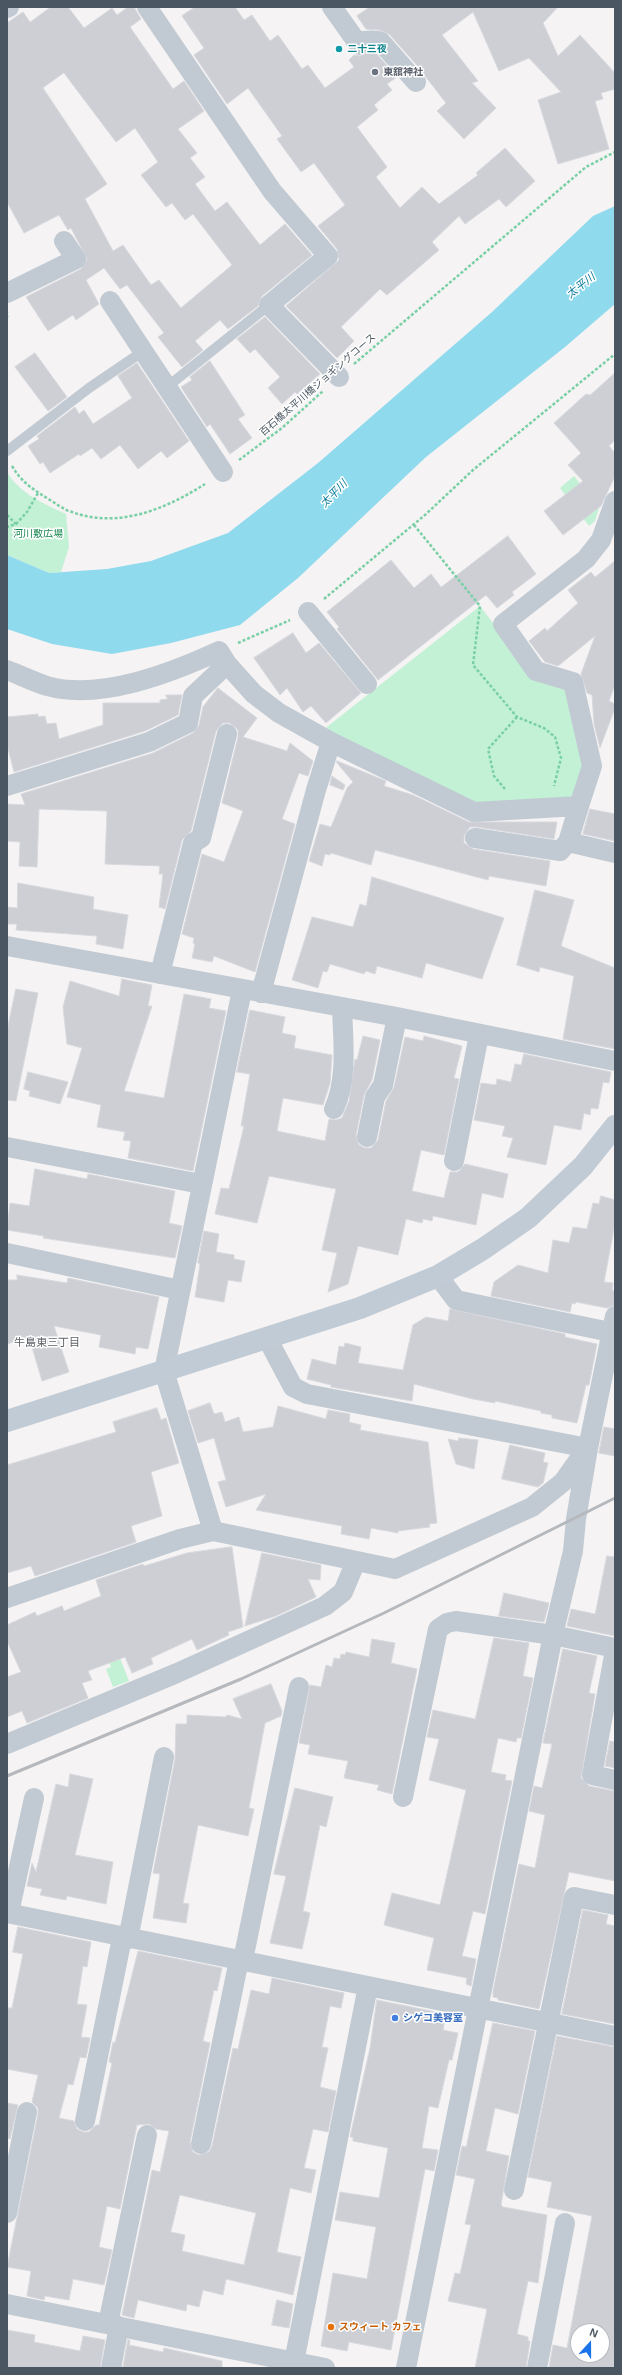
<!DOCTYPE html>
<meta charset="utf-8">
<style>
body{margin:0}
#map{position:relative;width:622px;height:2375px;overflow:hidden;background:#f5f3f3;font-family:Helvetica,sans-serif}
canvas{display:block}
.frame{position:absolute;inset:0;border:8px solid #4a5661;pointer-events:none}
.north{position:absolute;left:570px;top:2323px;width:40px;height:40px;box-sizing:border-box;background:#fff;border:1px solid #b7bbc0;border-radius:50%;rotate:21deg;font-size:11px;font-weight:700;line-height:16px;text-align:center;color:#4a5661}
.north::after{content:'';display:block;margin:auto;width:14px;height:18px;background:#1a73e8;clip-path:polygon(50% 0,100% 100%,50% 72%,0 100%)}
</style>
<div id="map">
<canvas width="622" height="2375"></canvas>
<div class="frame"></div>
<div class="north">N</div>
</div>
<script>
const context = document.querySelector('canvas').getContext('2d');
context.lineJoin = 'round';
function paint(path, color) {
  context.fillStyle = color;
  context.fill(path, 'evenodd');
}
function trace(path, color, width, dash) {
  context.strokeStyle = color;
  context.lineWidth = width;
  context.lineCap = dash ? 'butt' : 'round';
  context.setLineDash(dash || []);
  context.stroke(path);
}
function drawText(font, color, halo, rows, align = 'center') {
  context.font = font + ' Helvetica,"Noto Sans JP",sans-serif';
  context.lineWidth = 3;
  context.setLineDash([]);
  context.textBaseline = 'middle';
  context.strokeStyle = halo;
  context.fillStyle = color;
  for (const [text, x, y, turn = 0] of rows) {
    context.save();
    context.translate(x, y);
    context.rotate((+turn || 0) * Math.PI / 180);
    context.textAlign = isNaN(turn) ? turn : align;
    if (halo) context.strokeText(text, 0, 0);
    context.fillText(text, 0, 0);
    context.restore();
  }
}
const green = new Path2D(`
 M7,472C20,494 43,503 66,514L69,547L61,572L49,573L7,555Z
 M574,476L599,508L595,521L589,526L560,488Z
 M480,606L537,680L568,688L586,762L573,802L475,808L323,730Z
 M110,1633L129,1681L113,1687L106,1669L111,1667L99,1638Z`);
const water = new Path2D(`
 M615,206V304L565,347L426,457L298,578L240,625L171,643L112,654L52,644L7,629V555L49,573L107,569L151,561L228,533L318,463L492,312L593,216Z`);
const building = new Path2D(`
 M51,7H68L84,28L112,8L117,15L128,7H134L141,19L130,27L173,89L184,81L204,111L178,129L197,153L190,158L205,177L195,184L215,211L227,202L260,245L285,224L312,255L262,296L258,306L228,329L220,320L195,341L203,350L182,367L158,337L164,333L127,285L120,289L104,268L86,280L99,304L76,320L73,315L48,331L26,297L81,269L87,259L71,228L68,230L59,215L24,233L7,202V23L23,12L30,22ZM64,73L116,142L135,128L158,162L141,175L166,207L172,203L185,220L193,214L232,265L181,308L159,280L151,285L123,245L113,251L85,199L107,184L43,88Z
 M195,7H235L244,20L252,15L270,41L278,35L302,69L308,65L325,88L354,67L349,60L354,55L360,56L368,52H375L397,77L387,84L392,90L374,105L378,110L357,127L387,167L376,177L400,208L422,187L439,204L478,175L476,173L505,148L535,181L506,207L499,199L465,224L459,216L432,242L439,250L387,295L380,289L341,327L354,341L337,358L286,306L339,260L337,249L318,226L345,205L314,163L301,172L277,139L282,136L248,88L227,104L194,55L204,48L182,16Z
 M370,7H558L543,23L558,56L580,35L615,73V89L601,93L603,99L595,101L609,149L558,164L538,100L561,92L529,58L499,71L473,12L442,35L478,81L472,83L496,108L464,139L437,111L446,103L415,63L389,34L379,30L366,29L357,16Z
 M265,317L320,374L297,394L295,392L282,404L268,388L280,377L255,349L250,353L237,339Z
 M35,353L67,397L48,411L15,367Z
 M210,361L245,415L238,419L252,438L230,454L210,424L207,427L181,387L192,380L190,377Z
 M137,363L189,441L167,458L161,451L138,469L120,445L101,459L92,448L80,456L79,454L50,473L43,462L40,464L28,446L39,439L37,436L75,407L79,414L84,410L93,424L132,398L118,376Z
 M615,373V440L609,446L615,453V476L601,506L563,535L544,511L583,481L568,465L581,453L554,423L586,394L590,395Z
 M508,536L536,574L512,592L514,595L497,608L486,595L378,680L337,629L339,627L327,612L391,560L414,588L431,574L441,587Z
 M615,561V685L609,701L615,704V708L600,748L594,724L592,695L587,693L581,674L595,636L558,666L545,662L529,641L545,628L547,631L578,603L568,590L591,572L595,577Z
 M293,633L306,653L319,643L361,693L326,723L311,706L303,712L287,688L280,695L254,658Z
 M218,688L257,718L243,737L287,751L290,743L313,761L308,776L299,773L282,819L295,824L255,972L214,956L212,962L192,958L195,944L193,943L194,938L182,934L202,854L224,862L243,811L222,803L238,737V730L230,723H223L216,731L191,831L182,840L165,909L159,907L163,874H159L160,866L105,864L107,811L39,809L37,867L19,866L20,842L7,841V804L25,805L21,794L153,753L193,733L199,725L203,707Z
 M166,695H182L178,715L145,731L14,772L7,745V717L38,714V717L45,716L47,724L56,723L59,739L103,725V703H160V700L167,699Z
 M337,761L386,781L384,786L413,795L469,822H557L554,839L477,827H470L464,836V843L473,849L550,861L546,886L489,876L488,880L375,850L371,865L331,853L330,855L325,854L322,866L309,861L320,824L331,827L347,788L353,782L337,763Z
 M332,776L345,785L343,790L330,785Z
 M590,809L615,814V841L583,834Z
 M372,877L504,918L482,979L426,963L422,978L377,966L375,974L366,971L364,974L330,964L327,972L323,971L318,988L292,980L312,917L353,927L360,904L366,906Z
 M18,883L94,897L93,909L128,915L123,949L96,944L97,936L16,930L17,924H7V907L17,908Z
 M535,890L574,900L561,946L615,968V1049L563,1039L574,976L540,967L539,972L517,965Z
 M122,979L152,985L148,1006H152L124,1091L164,1098L184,994L211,999L209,1008L226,1011L193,1171L128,1158L131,1141L123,1140L125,1132L97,1127L101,1105L67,1097L82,1048L67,1044L63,1007L70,981L119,996Z
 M16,989L38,993L16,1101L7,1100V1031Z
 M250,1010L285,1017L282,1033L296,1036L294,1048L332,1055L330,1083L323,1105L283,1098L277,1131L325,1141L329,1119L336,1120L342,1118L349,1101L355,1059L357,1060L363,1036L380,1040L372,1080L364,1095L356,1135L359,1145L365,1148H371L378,1140L386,1101L394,1087L405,1037L423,1041L424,1036L462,1046L454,1078L459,1079L444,1155L421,1150L412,1191L444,1198L450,1172H458L465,1164L508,1174L503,1198L482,1193L476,1225L433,1216L432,1221L423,1219L422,1223L406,1219L398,1255L358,1246L348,1284L328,1292L337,1253L322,1250L336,1189L269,1176L257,1223L215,1214L221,1188L229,1189L244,1126H241L250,1074L237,1072Z
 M524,1054L611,1072L609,1083L603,1082L598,1109L591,1108L590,1115L584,1113L581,1130L554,1125L546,1165L507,1157L513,1138L502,1136L505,1126L474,1120L481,1083L496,1085L497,1079L511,1082L515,1064L521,1065Z
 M28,1072L68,1082L60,1104L29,1096L30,1091L24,1089Z
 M35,1169L87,1179L88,1174L175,1191L169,1223L182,1226L175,1258L43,1238L44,1236L7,1230L10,1203L29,1206Z
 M601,1196L615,1200V1223L604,1282L613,1283L612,1290L615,1291V1305L607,1308L576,1302L575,1304L572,1303L570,1312L491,1296L494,1282L518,1265L548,1273L553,1240L569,1243L573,1227L587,1229L593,1203L599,1204Z
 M204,1231L219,1234L216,1252L234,1255V1259L245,1261L241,1282L228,1280L224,1302L195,1297L200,1264L198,1263Z
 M17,1275L67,1283L68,1278L159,1297L148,1349L136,1347L135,1354L99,1347L101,1335L54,1326L69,1372L42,1381L29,1337L7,1344V1280H17Z
 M450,1309L565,1334V1337L597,1344L589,1385H586L577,1423L552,1418V1415L541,1413V1411L495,1401V1403L473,1399L414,1384L412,1401L331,1387V1385L307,1379L312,1359L336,1365L339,1346L344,1347L345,1343L361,1347L358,1363L403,1370L413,1325L426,1317L448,1321Z
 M210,1403L214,1414L222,1412L225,1422L239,1417L243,1432L273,1427L278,1406L326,1419L328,1410L350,1414L349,1422L361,1425L360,1430L428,1442L437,1523L429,1524L430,1527L398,1531V1533L371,1528L369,1539L341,1534L342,1526L256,1510L266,1494L226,1507L218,1482L226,1480L214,1438L198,1443L188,1411Z
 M157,1408L161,1420L166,1418L179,1463L151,1472L162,1516L131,1526L136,1542L35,1576L31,1566L7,1573V1465L116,1432L113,1422Z
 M604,1427L615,1429V1456L599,1453Z
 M459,1438L478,1440L474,1469L456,1464L448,1439L458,1441Z
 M510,1445L545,1453L543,1462L548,1463L543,1483L538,1487L502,1479Z
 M232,1547L243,1627L228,1632L229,1635L197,1650L192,1639L151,1658L153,1664L132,1673L125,1657L88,1671L92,1680L82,1683L88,1698L27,1723L22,1711L7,1717V1677L21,1672L7,1641V1625L35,1612L37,1616L62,1606L64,1611L101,1596L96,1580L143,1564L144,1566L187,1553Z
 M262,1553L321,1565L320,1580L308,1579L316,1597L276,1616L245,1626Z
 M607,1556L615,1557V1636L567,1626L571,1609L595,1614Z
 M504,1593L549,1603L544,1622L499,1616Z
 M494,1638L529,1643L523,1676L533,1678L521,1738H517L516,1742L498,1738L491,1772L506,1775L505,1780L512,1781L485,1914L473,1911L462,1956L476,1959L471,1986L466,1984L467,1978L427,1970L434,1938L384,1925L392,1893L440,1905L466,1790L429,1780L439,1739L427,1737L433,1710L475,1719Z
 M372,1639L395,1643L391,1663L417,1669L392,1794L377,1790L379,1785L344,1778L348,1761L308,1754L310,1745L299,1743L310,1685L321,1687L326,1665L332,1667L334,1658L340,1659L341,1654L345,1655L346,1652L369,1657Z
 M563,1649L597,1656L589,1693L595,1694L581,1778L589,1786L615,1791V1881L569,1872L539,2009L498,2000V1998L493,1997V1991L519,1864L535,1868L545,1815L529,1811L534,1786L542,1788L548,1763L552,1744L543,1743Z
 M271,1684L282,1711L281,1716L265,1723L249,1808L254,1809L248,1836L198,1825L183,1903L189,1904L186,1923L153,1918L160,1874L153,1873L175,1759L176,1724H187V1715L226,1717L227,1715L242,1719L233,1699Z
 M610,1741L615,1742V1768L605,1766Z
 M70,1774L93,1779L75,1855L113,1862L106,1904L67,1896L66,1900L40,1895L42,1889L27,1886L32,1863L36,1872L56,1784L68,1787Z
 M295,1788L333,1797L326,1827L320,1825L303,1911L310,1913L302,1949L270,1943L286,1876L274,1874Z
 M583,1910L608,1915L606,1924L615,1926V2024L562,2014Z
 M18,1927L91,1942L87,1967L83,1966L77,2004L87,2005L81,2037L90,2038L86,2058L80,2057L73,2085L68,2084L59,2118L74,2121L77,2129L83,2132H89L96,2125H99L112,2063L109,2062L113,2042L115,2043L138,1951L222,1968L217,1991L214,1990L203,2041L210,2043L190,2142L193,2152L199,2155L209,2152L212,2146L233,2048L238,2049L251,1990L269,1994L272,1978L344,1993L341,2008L330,2006L322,2047L328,2048L320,2087L336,2091L328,2132L313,2129L304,2168L316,2170L311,2193L290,2188L277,2252L301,2257L293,2295L226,2279L223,2295L203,2290L199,2307L187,2304L186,2311L138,2300L134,2318L122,2315L152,2170L160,2172L169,2131L156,2129L149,2124L137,2125L120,2209L107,2206L99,2247L112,2250L104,2285L73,2279L69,2300L45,2296L44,2300L27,2296L31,2271L7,2267L38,2114V2108L32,2102L38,2075L7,2069V2008H12L23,1954L13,1952ZM180,2195L256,2213L244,2265L182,2251L185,2235L171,2232Z
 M377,2000L446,2014L443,2030L458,2033L452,2060H449L438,2108L429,2106L422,2148L438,2150L434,2171L425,2169L391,2350L349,2342L347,2351L321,2346L333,2273L367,2279L376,2227L335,2220L340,2192L379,2198L388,2148L353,2141V2137H350L370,2048Z
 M493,2023L535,2031L518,2114L495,2108L486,2151L509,2156L501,2205L503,2207L547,2215L538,2283L528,2281L517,2334L528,2337V2341H530L526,2368H475L487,2309L448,2301L455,2273L460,2274L471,2225L465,2224L475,2179L456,2175L462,2146L466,2147Z
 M557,2036L615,2047V2368H549L553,2345L567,2348L592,2216L547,2207L552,2182L528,2177ZM578,2331H602V2355H578Z
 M7,2103L18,2105L10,2139L7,2138Z
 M277,2300L293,2304L289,2328L272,2325Z
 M7,2330L35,2335L34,2342L80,2351L83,2336L105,2340L100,2368H7Z
 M128,2340H130L129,2345L163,2352L164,2348L222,2361V2368H123Z`);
const path = new Path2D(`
 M7,318V312
 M354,364L586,167L615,152
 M239,460L282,428L323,391
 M12,466C22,483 34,490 50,500C57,504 64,510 72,512C118,529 166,509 205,484
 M7,515L16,524L7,527
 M16,524L27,512L38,493
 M414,525L480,606L473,665L517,717L544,728L555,737L561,758L554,786
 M324,599L425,515L473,470L615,354
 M238,643L290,620
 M505,789L494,776L488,749L517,717`);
const lane = new Path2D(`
 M167,387L269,305
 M7,451L89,388L142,352`);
const street = new Path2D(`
 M147,7L272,191L328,256L269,305L339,377
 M332,7L359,45
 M7,8L9,7
 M355,40C364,43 372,38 381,42L416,82
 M7,293L76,259L64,241
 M110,301L223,472
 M308,612L367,684
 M7,670C20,675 34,682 47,686C100,701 171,673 219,651L227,664L254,694L279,713L331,742L474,812L579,806L568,842L615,853
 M7,786L149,742L188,723L193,696L227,664
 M579,806L592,766L573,682L536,671L503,624L586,559L601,540L615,501
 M475,838L560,851L568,842
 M7,946L397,1017L615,1061
 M160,974L193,843L201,838L227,734
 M261,993L316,790L331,742
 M334,1109C348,1078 343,1041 342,1007
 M367,1137L375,1097L383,1085L397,1017
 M7,1147L201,1184
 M454,1161L479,1035
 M7,1253L180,1290
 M438,1276L456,1300L615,1333
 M267,1338L293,1387L307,1394L588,1448
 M213,1531L164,1371L242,990
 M7,1598L180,1539L213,1531L395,1569L532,1507L563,1482L585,1451
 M615,1650L592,1775L615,1780
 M7,1744L177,1673L325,1606L343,1592L356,1561
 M403,1797L438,1629L447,1623L456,1621L553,1635L615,1648
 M7,1913L615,2036
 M9,1913L34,1798
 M128,1939L164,1757
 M243,1960L299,1687
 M85,2121L122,1938
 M201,2144L239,1960
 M514,2190L574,1897L615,1905
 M7,2213L27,2112
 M7,2304L325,2368
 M108,2324L147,2135
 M294,2362L368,1986
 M111,2368L119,2326
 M406,2368L553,1635L573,1551L576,1519L588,1448L615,1316
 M537,2368L565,2223`);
const secondary = new Path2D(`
 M7,1421L360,1308L438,1276L483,1249L528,1218L583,1166L615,1126`);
const rail = new Path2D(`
 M7,1776L241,1679L384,1613L615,1498`);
const markers = [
 [339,49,4,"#0f9aa8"],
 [375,72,4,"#6b7280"],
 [395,2018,4,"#3f7fe0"],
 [331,2327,4,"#e8710a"]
];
const cultureNames = [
 ["二十三夜",347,49]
];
const worshipNames = [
 ["東舘神社",383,72]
];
const streetNames = [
 ["百石橋太平川橋ジョギングコース",318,385,-41]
];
const parkNames = [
 ["河川敷広場",38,534]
];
const shopNames = [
 ["シゲコ美容室",403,2018]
];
const foodNames = [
 ["スウィート カフェ",339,2327]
];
const waterNames = [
 ["太平川",581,286,-39],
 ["太平川",334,494,-46]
];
const neighbourhoodNames = [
 ["牛島東三丁目",47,1343]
];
paint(green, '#c3f1d5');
paint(water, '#90daee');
paint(building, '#cdcfd5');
trace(building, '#d7d9de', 1);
trace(path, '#7ad0a6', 2.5, [3, 2]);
trace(lane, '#c1cad2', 10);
trace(street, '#c1cad2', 20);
trace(secondary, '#c1cbd6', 22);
trace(rail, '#b5b8bd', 3);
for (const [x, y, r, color] of markers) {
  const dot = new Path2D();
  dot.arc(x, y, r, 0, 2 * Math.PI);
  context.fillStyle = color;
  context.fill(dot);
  trace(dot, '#fff', 1.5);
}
drawText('bold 10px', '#0d838f', '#fff', cultureNames, 'left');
drawText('bold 10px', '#5b616d', '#fff', worshipNames, 'left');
drawText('10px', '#4a5661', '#fff', streetNames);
drawText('10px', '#17864f', '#fff', parkNames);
drawText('bold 10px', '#366cbe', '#fff', shopNames, 'left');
drawText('bold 10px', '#c56008', '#fff', foodNames, 'left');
drawText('italic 11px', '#0c7c9b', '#fff', waterNames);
drawText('11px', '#5f6368', '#fff', neighbourhoodNames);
</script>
